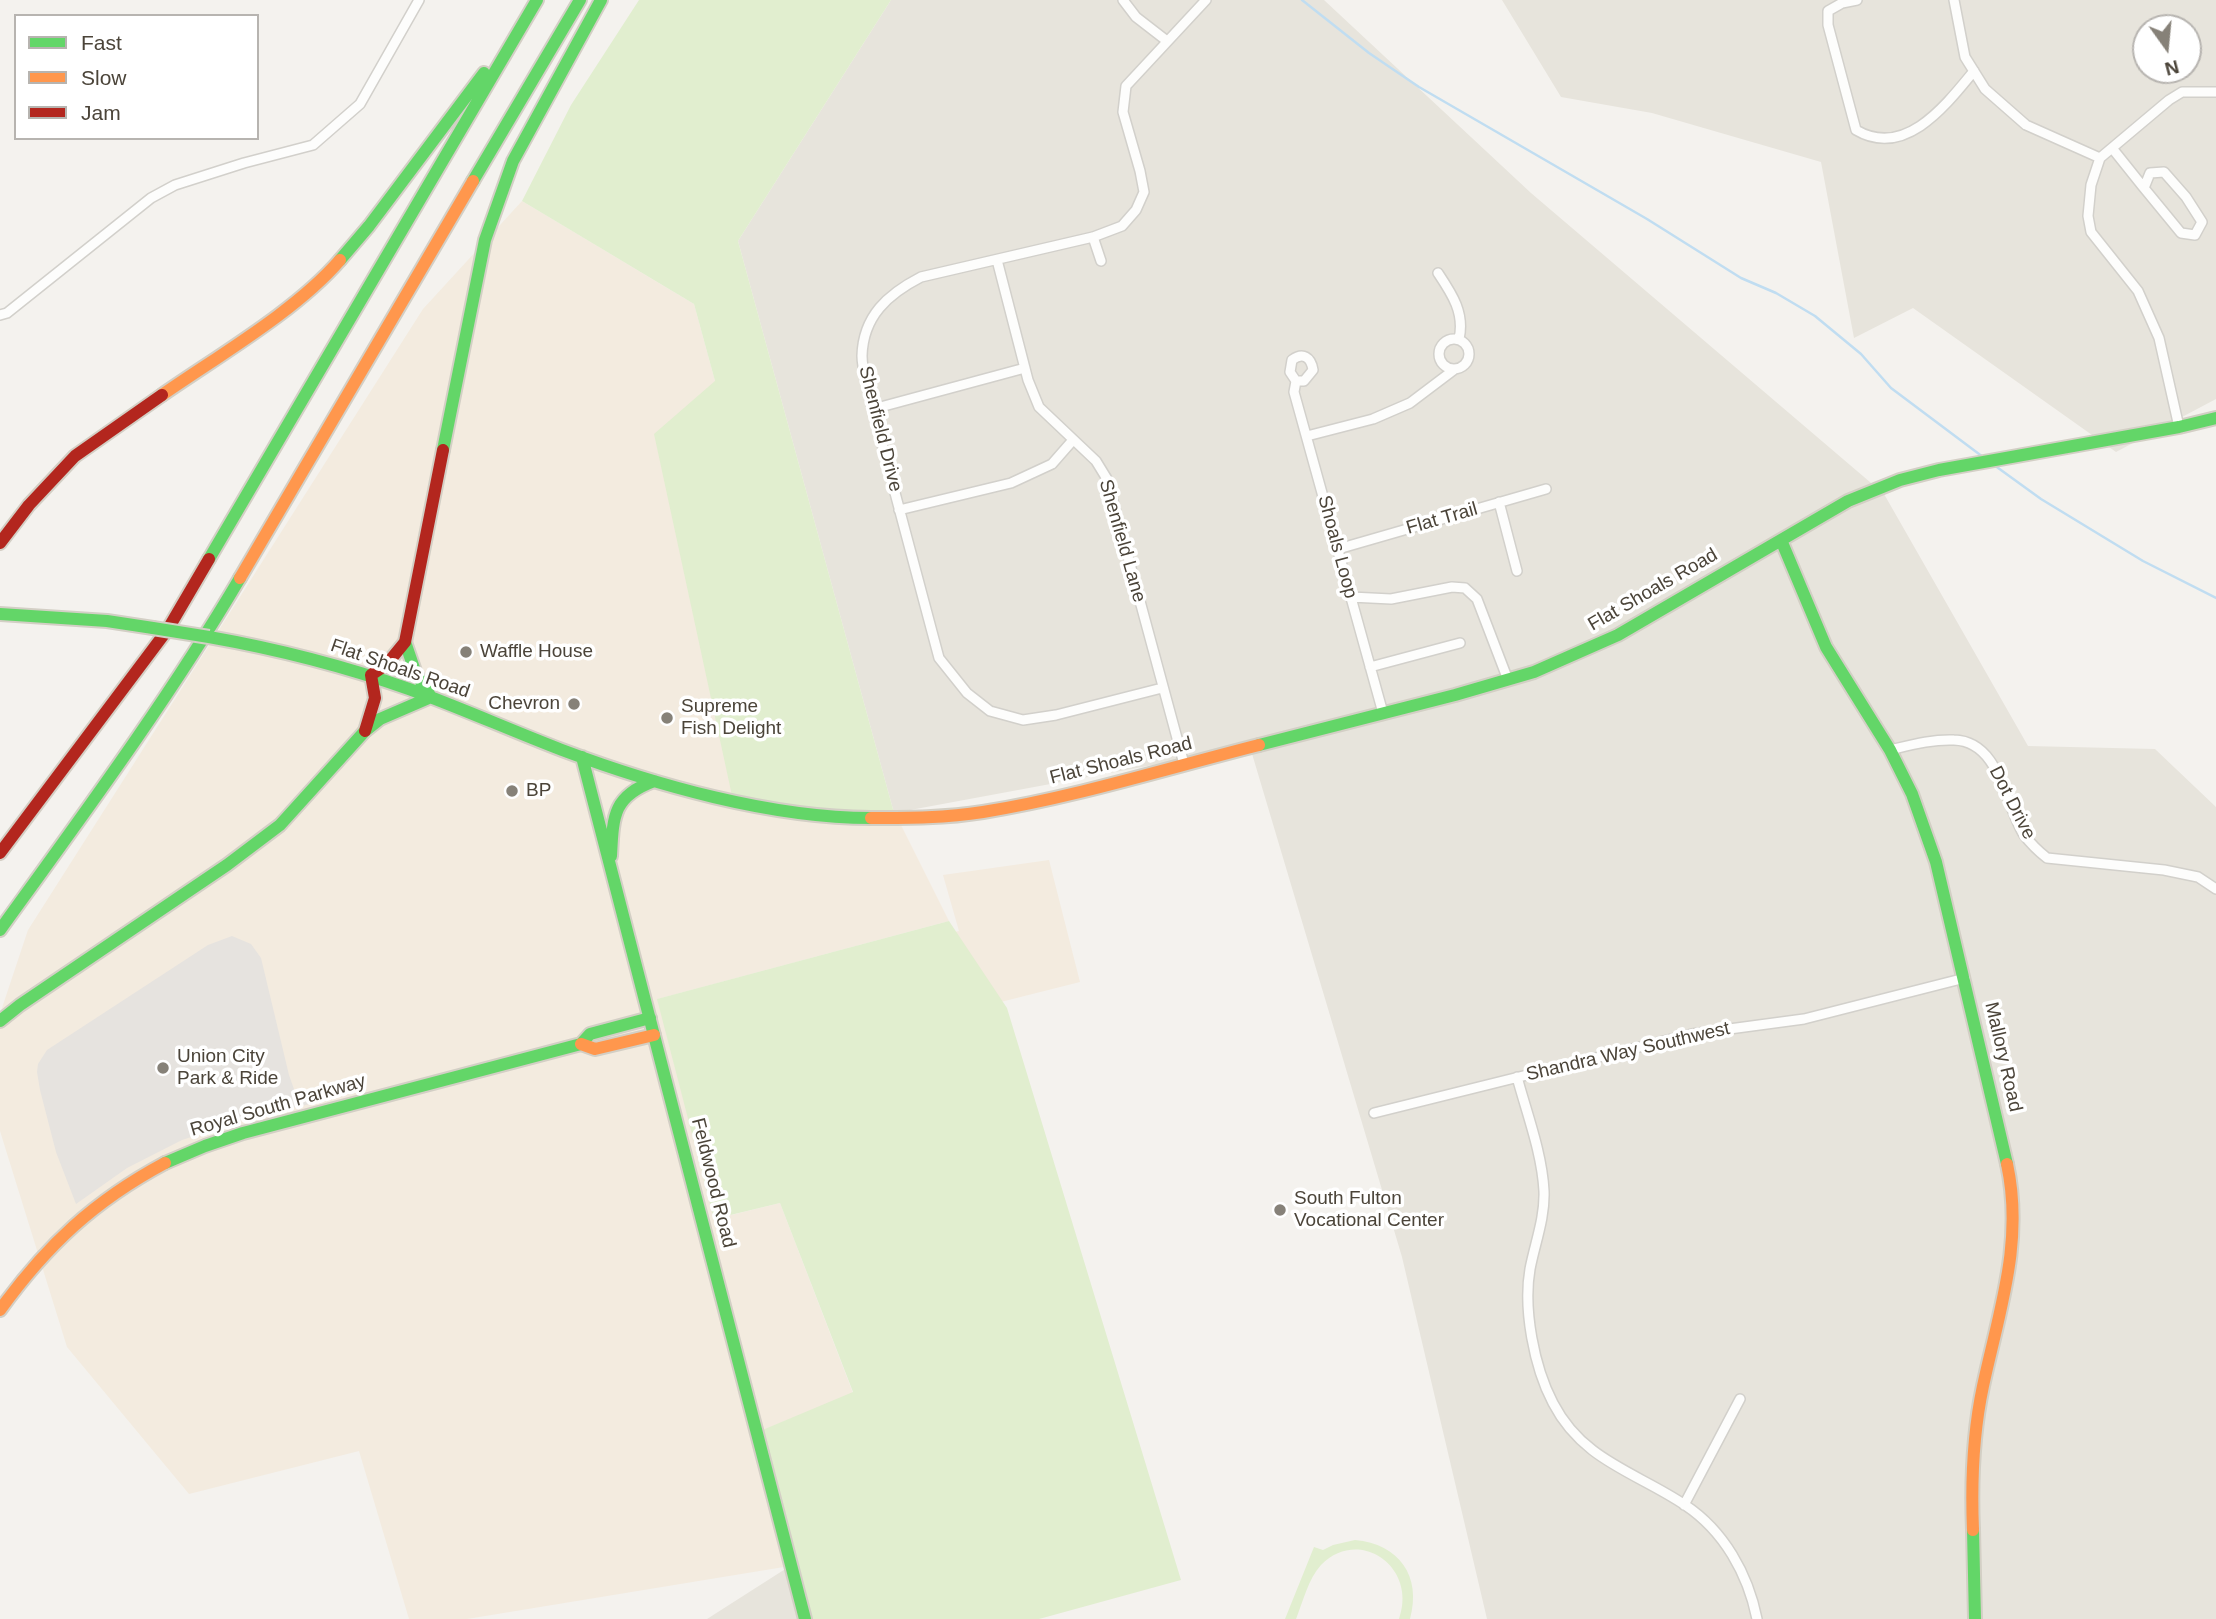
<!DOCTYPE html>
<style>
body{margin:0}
#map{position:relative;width:2216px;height:1619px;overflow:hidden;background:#f4f2ee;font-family:Helvetica,sans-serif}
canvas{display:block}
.legend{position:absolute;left:14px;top:14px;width:245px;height:126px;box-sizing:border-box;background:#fff;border:2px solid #b7b4b0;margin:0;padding:9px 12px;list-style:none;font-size:21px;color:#4b4439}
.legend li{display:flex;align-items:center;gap:14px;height:35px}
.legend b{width:35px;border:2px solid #b7b4b0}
.north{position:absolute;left:2132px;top:14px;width:70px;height:70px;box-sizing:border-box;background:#fff;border:2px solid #b7b4b0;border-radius:50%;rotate:165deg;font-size:19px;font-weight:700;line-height:28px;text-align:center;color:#4b4439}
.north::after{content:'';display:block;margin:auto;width:24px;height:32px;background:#868178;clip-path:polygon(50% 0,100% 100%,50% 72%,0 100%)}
</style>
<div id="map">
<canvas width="2216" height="1619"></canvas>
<ul class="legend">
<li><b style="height:9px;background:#63d668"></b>Fast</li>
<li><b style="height:9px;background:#ff974d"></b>Slow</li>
<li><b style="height:9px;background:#b3261e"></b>Jam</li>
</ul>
<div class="north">N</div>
</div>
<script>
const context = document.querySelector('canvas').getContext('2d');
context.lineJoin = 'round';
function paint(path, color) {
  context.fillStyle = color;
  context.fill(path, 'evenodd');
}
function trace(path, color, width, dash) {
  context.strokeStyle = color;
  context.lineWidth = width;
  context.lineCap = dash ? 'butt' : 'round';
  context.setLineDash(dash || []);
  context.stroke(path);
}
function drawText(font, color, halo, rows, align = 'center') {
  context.font = font + ' Helvetica,sans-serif';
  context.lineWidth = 7;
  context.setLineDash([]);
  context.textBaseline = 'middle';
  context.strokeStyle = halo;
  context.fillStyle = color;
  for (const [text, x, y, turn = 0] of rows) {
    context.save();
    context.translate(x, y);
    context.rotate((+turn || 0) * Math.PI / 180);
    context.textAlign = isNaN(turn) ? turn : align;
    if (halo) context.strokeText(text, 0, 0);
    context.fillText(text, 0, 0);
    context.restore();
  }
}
const residential = new Path2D(`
 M891,0H1324L1531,193L1884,494L2028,746L2155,749L2216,807V1619H1487L1402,1257L1250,747L894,813L738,241Z
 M1502,0H2216V399L2116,452L1913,308L1854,338L1821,162L1652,113L1561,97ZM2146,28H2188V70H2146Z
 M790,1566L805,1619H707Z`);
const commercial = new Path2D(`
 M522,201L694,304L715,381L734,804L895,813L949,921L658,999L715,1219L780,1203L853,1393L761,1431L790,1566L467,1619H409L359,1451L189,1494L67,1347L0,1131V1014L28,930L423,309Z
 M1049,860L1080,982L866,1036L844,956L959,931L943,875Z`);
const green = new Path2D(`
 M639,0H891L738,241L894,813L799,821L734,805L654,434L715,381L694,304L522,201L571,105Z
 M949,921L1007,1008L1181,1580L1039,1619H805L760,1431L853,1392L780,1203L714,1219L657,999Z
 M1355,1540C1399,1544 1422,1576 1410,1619H1399C1418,1567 1359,1526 1321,1565C1308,1579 1303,1602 1296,1619H1285L1314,1547L1323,1550L1333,1545Z`);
const parking = new Path2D(`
 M232,936L251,944L261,958L289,1075L295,1092L310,1104L252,1117L182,1140L127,1168L76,1204L56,1152L40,1090L37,1072L38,1064L47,1050L208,945Z`);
const stream = new Path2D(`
 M1302,0L1369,53L1419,87L1647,219L1741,278L1776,293L1815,316L1861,354L1891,388L1983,457
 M1994,465L2041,499L2143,561L2216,598`);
const street = new Path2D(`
 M1123,0L1136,17L1167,41
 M1857,0L1842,3L1828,11V25L1856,130C1905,159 1946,105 1974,71
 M1954,0L1965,57L1985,89L2026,125L2100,158
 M2112,148L2144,188
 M2164,172L2186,197L2202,222L2195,235L2181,233L2144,188L2150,173Z
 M1093,237L1101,261
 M997,260L1028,380L1039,407L1096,461L1107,479L1184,764
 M1438,273C1452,294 1465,313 1459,339
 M0,315L7,313L151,198L175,185L244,163L313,145L360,104L419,0
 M1439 354a15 15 0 1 1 30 0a15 15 0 1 1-30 0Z
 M1296,381L1290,372L1292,360C1303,352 1311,357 1313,370L1304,381H1296L1294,392L1383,713
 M873,409L1025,368
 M2179,427L2159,338L2138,291L2091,232L2088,216L2091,185L2100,158L2169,100L2182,92H2216
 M1307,436L1373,419L1410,403L1455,369
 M1499,502L1517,571
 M899,510L1011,483L1052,464L1073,440
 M1338,549L1546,489
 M1351,597L1391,599L1452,587L1465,588L1477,599L1508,680
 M1370,667L1460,643
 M1162,688L1056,715L1023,720L990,711L967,693L939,658L870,399C868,386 862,370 862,356C863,316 888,294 921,277L1093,237L1122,226L1136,210L1144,192L1140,171L1123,112L1126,86L1206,0
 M1890,750C1911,745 1933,739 1954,740C2000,741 2005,805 2024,835C2031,844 2038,851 2047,858L2164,870L2198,877L2216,889
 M1517,1077C1527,1114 1542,1153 1544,1191C1545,1218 1535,1243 1530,1269C1523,1309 1534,1367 1553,1403C1583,1461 1636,1472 1685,1505C1724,1531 1748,1574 1757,1619
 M1374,1113L1692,1034L1804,1019L1965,978
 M1684,1505L1740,1399`);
const fast = new Path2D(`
 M473,181L580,0
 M340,260L369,226L484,73
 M443,450L485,240L513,161L601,0
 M1781,540L1826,647L1890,750L1912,794L1936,862L2007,1164
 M209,559L537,0
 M0,614L107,621L153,628
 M209,637C277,649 344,666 409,689C461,708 510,730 562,750C655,785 771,818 871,818
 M1259,745L1455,695L1534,672L1618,635L1848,501L1900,480L1939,470L2179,427L2216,418
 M582,757L805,1619
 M611,856C613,816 613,796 654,781
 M0,930C83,815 168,700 240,578
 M0,1021L20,1005L227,865L280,825L365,731L380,719L431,697L416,674L405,642
 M165,1163L205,1146L243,1133L581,1044L590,1034L650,1018
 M1973,1530L1975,1619`);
const slow = new Path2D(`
 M162,395C218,356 296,311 340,260
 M240,578L473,181
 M871,818C909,818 946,818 983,812C1076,797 1168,768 1259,745
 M581,1044L595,1049L654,1035
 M0,1310C47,1245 94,1201 165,1163
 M1973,1530C1971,1482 1973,1433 1983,1386C1999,1311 2024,1242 2007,1164`);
const jam = new Path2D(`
 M0,543L29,505L75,456L162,395
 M365,731L375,698L371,675L387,664L405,642L443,450
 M0,853L168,629L209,559`);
const fastBridge = new Path2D(`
 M153,628L209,637`);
const markers = [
 [466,652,7,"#868178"],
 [574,704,7,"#868178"],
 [667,718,7,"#868178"],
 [512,791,7,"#868178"],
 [163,1068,7,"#868178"],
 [1280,1210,7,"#868178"]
];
const streetNames = [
 ["Shenfield Drive",880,429,76],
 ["Flat Trail",1442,519,-16],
 ["Shenfield Lane",1122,541,74],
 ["Shoals Loop",1337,547,75],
 ["Flat Shoals Road",1653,590,-30],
 ["Flat Shoals Road",400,669,19],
 ["Flat Shoals Road",1121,761,-14],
 ["Dot Drive",2012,803,63],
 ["Shandra Way Southwest",1628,1052,-13],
 ["Mallory Road",2003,1057,77],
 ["Royal South Parkway",278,1106,-16],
 ["Feldwood Road",713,1183,76]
];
const poiNames = [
 ["Waffle House",480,652],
 ["Chevron",560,704,"right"],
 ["Supreme",681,707],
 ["Fish Delight",681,729],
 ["BP",526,791],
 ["Union City",177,1057],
 ["Park & Ride",177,1079],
 ["South Fulton",1294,1199],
 ["Vocational Center",1294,1221]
];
paint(residential, '#e7e4dc');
paint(commercial, '#f3ebdf');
paint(green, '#e1eecf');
paint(parking, '#e6e3df');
trace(stream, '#c0ddf1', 2.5);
trace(street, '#d2d0cb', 12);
trace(fast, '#d3cfc5', 16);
trace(slow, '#d3cfc5', 16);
trace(jam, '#d3cfc5', 16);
trace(street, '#fdfdfc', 9);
trace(fast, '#63d668', 12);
trace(slow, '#ff974d', 12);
trace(jam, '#b3261e', 12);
trace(fastBridge, '#d3cfc5', 16, []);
trace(fastBridge, '#63d668', 12);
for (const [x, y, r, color] of markers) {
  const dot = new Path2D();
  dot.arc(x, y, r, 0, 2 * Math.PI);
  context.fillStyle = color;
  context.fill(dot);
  trace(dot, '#fff', 2.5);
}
drawText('19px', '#4b4439', '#fff', streetNames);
drawText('19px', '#4b4439', '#fff', poiNames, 'left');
</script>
